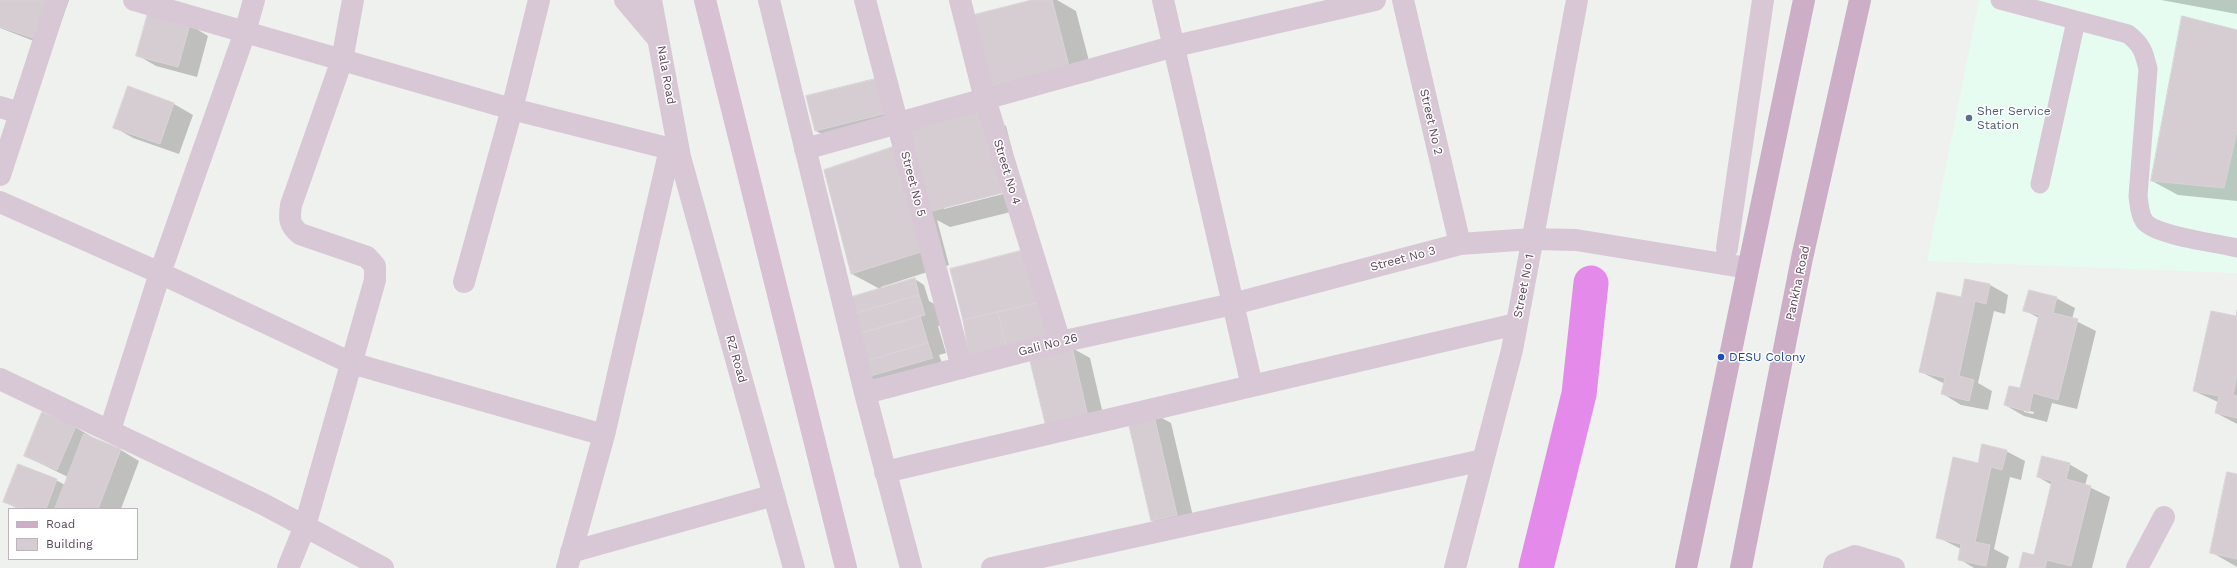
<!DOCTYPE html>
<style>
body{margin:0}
#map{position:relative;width:2237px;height:568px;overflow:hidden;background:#eff1ee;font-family:"Work Sans",sans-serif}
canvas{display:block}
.legend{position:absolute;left:8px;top:508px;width:130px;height:52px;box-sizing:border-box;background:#fff;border:1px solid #bdb5bc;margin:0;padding:5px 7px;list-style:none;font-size:12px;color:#5b4658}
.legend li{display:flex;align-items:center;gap:8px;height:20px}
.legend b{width:20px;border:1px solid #bdb5bc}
</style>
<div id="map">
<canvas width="2237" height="568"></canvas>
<ul class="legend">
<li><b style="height:5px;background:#cdaec7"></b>Road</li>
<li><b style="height:11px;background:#d6cdd3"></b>Building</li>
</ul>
</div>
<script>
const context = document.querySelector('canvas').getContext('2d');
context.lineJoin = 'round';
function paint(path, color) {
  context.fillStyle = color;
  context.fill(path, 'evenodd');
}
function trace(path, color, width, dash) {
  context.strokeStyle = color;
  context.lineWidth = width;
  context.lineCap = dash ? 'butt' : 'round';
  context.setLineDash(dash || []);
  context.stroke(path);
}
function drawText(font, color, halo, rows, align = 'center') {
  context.font = font + ' "Work Sans",sans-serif';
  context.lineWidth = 3;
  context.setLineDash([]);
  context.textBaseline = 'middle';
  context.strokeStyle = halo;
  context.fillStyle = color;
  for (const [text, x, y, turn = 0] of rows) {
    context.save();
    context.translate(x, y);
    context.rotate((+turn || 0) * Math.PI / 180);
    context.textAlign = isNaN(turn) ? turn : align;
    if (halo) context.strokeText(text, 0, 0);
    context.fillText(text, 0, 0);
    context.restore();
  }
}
const commercial = new Path2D(`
 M1979,0H2237V273L1927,261Z`);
const shadow = new Path2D(`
 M0,0H69L52,48L0,28Z
 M1036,0H1057L1076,11L1094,80L1018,99L993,85Z
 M2161,0H2237V14Z
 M190,25L208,36L197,77L156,66L137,55Z
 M2237,31V201L2178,195L2152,181Z
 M879,79L905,124L835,141L816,131Z
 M128,88L174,104L193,115L179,154L133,138L114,127Z
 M981,111L1006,126L1027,208L950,227L937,220L949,265L881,287V289L915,279L924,285L929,301L938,306L943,325L938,326L946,353L939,355L942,363L878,382L868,377L880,289L852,274L896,148ZM1007,191V193L944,209V207Z
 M1024,251L1072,348L1090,358L1106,427L1065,437L1031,360L964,320L951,270Z
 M1966,280L1990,285L2008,295L2005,314L1994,311L1978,383L1992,391L1988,410L1961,405L1943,394L1945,384L1921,372L1962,299Z
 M2056,298L2075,308L2072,319L2096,331L2077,409L2052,403L2047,422L2024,416L2005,405L2021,390L2039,318L2024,310ZM2024,410L2034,412L2033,414L2024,412Z
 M2237,314V424L2216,413L2218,402L2194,391Z
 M1153,413L1171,423L1195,525L1170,531L1151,520Z
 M75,427L94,438L93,439L121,450L139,461L121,509H18L5,502L56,480L65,485L68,477L25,456Z
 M2006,451L2025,461L2021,480L2010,477L1994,549L2009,557L2006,568H1974L1959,559L1961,549L1937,537L1979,464Z
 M2069,464L2088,475L2085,485L2110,497L2092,568H2020L2034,556L2052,485L2038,477Z
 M2237,475V567L2211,552Z`);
const canal = new Path2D(`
 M1536,568L1579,394L1591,283`);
const building = new Path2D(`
 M0,0H47L33,38L0,27Z
 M1032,0H1052L1069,66L992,85L974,15Z
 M148,13L190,24L178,67L136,56Z
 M2182,16L2237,30V131L2224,188L2151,181Z
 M879,78L887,113L815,131L806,96Z
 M128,86L174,103L160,144L113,128Z
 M981,110L1002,193L924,213L903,130Z
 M896,146L924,251L851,274L824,170Z
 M1024,250L1037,303L963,320L950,269Z
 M915,278L919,295L850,315L845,299Z
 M1965,279L1990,284L1986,304L1975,301L1959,376L1974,380L1969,401L1941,394L1945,378L1919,372L1937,292L1961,297Z
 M2029,290L2057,297L2053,313L2078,319L2058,400L2033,393L2029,412L2004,405L2009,386L2020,388L2039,315L2023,311Z
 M919,295L925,315L855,335L850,315Z
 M1037,303L1048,340L1007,351L998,312Z
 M2237,310V374L2233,395L2237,396V418L2215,413L2219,396L2193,391L2211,311L2236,316Z
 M998,312L1007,351L970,361L963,320Z
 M920,316L928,343L863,362L855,335Z
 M928,343L933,358L867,377L863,362Z
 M1072,347L1088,417L1046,427L1029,357Z
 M1153,411L1177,515L1151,521L1127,417Z
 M42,412L76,426L57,470L24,456Z
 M84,434L121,449L98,509H55Z
 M1982,444L2007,450L2002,470L1991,467L1975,542L1990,545L1986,566L1958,560L1961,544L1936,538L1953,457L1978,463Z
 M2042,456L2070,463L2066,479L2091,486L2071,566L2047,560L2045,568H2019L2023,552L2034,555L2052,481L2037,477Z
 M18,464L57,479L46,509H22L3,502Z
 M2227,472L2237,474V559L2210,553Z`);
const lane = new Path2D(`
 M2000,0L2128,34C2142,45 2144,52 2148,69L2138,196C2139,204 2140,216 2145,222C2157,236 2217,243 2237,248
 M2040,184L2076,21`);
const street = new Path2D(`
 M134,0L512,109L679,151
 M625,0L658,39
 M651,0L680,157L794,568
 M769,0L865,393L911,568
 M865,0L962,368
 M960,0L985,99L1060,342
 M1163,0L1252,386
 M1403,0L1460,244
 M0,107L20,113
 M805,149L1175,46L1375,0
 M0,175L57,0
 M0,202L160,273L351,363L604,435
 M1727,248L1763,0
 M464,282L512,109L539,0
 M0,379L263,504L383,568
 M865,393L1060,342L1233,304L1460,244L1532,239L1576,240L1748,268
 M110,430L160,273L245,32L254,0
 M885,472L1516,324
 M571,552L774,495
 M288,568L305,526L375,280V266L367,257L300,234C289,225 289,219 291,205L342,60L353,0
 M567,568L604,435L670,149
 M992,568L1483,460
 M1455,568L1512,350L1577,0
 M1834,568L1835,564L1855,556L1894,568
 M2137,568L2164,517`);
const secondary = new Path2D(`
 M705,0L846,568`);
const primary = new Path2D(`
 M1686,568L1804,0
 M1741,568L1802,258L1860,0`);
const markers = [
 [1969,118,4,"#5c6f8a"],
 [1721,357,4,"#1a4fb4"]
];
const streetNames = [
 ["Nala Road",666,75,80],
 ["Street No 2",1431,122,77],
 ["Street No 4",1007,172,73],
 ["Street No 5",913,184,75],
 ["Street No 3",1403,259,-15],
 ["Pankha Road",1798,283,-78],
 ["Street No 1",1524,286,-79],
 ["Gali No 26",1048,345,-14],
 ["RZ Road",736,359,74]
];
const serviceNames = [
 ["Sher Service",1977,111],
 ["Station",1977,125]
];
const transitNames = [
 ["DESU Colony",1729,357]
];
paint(commercial, '#e7fcf0');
paint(shadow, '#0003');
trace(canal, '#e38aeb', 35);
paint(building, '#d6cdd3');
trace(building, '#dad2d7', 1);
trace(lane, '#d8c8d5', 19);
trace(street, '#d8c8d5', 22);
trace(secondary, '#d7c1d2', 22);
trace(primary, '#cdaec7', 22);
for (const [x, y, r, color] of markers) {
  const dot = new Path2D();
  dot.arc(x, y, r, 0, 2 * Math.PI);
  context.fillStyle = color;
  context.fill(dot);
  trace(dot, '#fff', 1.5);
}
drawText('12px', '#5b4658', '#fff', streetNames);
drawText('12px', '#4e5e75', '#fff', serviceNames, 'left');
drawText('12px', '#164399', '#fff', transitNames, 'left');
</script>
